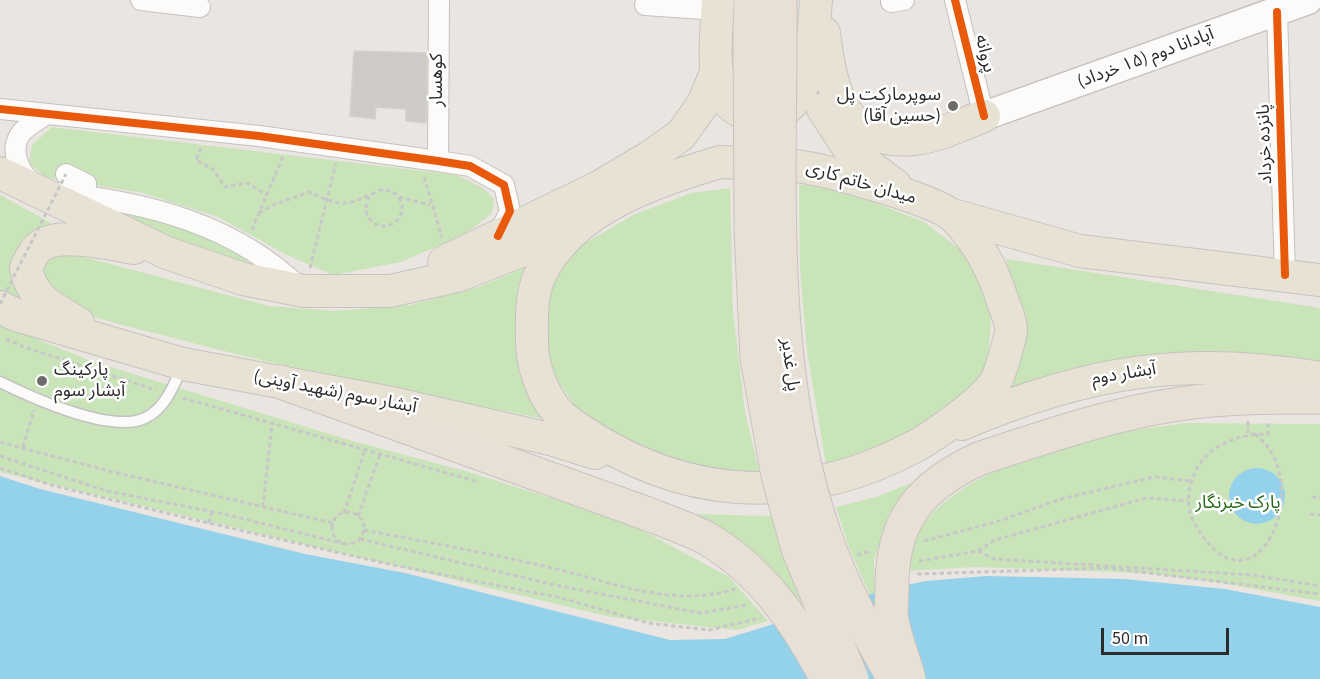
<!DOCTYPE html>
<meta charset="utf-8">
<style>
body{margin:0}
#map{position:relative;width:1320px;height:679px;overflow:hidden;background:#eae5e0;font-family:"Source Sans 3",sans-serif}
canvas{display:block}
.scale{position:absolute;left:1101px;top:628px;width:128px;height:27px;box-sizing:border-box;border:3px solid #2b2b2b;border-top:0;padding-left:8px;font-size:18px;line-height:21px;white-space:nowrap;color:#2b2b2b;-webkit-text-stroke:4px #fff;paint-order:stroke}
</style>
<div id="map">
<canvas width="1320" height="679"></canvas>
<div class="scale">50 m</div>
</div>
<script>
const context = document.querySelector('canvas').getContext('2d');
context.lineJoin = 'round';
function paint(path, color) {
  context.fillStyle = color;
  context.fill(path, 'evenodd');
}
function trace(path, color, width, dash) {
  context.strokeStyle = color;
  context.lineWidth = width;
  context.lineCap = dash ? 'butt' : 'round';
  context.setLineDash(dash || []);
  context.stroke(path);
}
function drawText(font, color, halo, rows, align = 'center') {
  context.font = font + ' "Source Sans 3","Noto Sans Arabic",sans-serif';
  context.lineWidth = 5;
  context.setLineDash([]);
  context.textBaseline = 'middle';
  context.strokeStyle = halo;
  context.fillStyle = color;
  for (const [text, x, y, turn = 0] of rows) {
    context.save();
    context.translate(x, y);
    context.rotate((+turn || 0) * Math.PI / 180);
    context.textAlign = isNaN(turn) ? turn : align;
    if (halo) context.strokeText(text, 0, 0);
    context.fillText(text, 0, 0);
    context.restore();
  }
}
const green = new Path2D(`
 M52,127L457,175L483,188L494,199L492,213L464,235L401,262L333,275L287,255L218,217L143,193L45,177L29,163L32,145Z
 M799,184L850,193L924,222L969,256L992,309L988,361L963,402L914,438L826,465L807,351L800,268Z
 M730,188L733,312L745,411L760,475L670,461L612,434L575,406L554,376L546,351L547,300L555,277L577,248L633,215L691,193Z
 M0,195L64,230L17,286L21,302L0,292Z
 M117,209L161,218L241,252L251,266L240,268L105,211Z
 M61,251L269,306L334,311L410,305L479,287L524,268C519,305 509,341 522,378C526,392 537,406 544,419C418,393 291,370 166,336C128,326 74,316 44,291L41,260Z
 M1006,259L1320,308V362L1018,391L1011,388L1019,351L1020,313Z
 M0,324L91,361L349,440L469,472L629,523L729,577L768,621L737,630L611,617L0,472Z
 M1185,423L1320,424V601L1221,583L1146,573L975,567L908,571C909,564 909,555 911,548C931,485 1036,452 1094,438C1123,430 1155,428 1185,423Z
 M919,480L889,514L874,560L875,606L849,548L836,507L876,497Z
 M692,514L771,516L809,608Z`);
const water = new Path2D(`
 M1229 496a28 28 0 1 1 56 0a28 28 0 1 1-56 0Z
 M0,476L40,489L305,554L405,573L670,640L725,639L887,589L926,581L986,576L1125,579L1225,589L1320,607V679H0Z`);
const building = new Path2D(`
 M354,51L427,53L426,123L406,121V109L376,107L375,119L350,116Z`);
const path = new Path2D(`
 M201,148L196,160L213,169L225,187L247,183L267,195
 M424,177L442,237
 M366 208a18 18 0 1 1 36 0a18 18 0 1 1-36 0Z
 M399,197L430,205
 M259,213L273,205L309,192C340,205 340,208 372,194
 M252,230L283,156
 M310,268L336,163
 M6,339L27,348L156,390
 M183,398L479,482
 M1248,421V433L1252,434
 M1255,434C1320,484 1253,627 1195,524C1180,499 1193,462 1216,448C1228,440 1241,437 1255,434Z
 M1259,434H1268V423
 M0,442L113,472L333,523
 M23,447L34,410
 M0,456L107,491L224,514L345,544
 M0,468L51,485L191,519L393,565L562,598L648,623L709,630L761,618
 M1312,497L1320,498
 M263,507L272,424
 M332 528a16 16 0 1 1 32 0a16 16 0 1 1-32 0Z
 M344,513L365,450
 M1310,514L1320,515
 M358,516L380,454
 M209,523L212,512
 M364,530C422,541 481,552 539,565C602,578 670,610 735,589
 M360,539L555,585L700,613L748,605
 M924,541L996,522L1061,499L1154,477L1191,481
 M978,551L994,559L1253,575L1320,586
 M857,555L871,551
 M919,561L978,551L995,540L1146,498L1188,501
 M917,574L1107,568L1320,594`);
const service = new Path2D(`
 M0,382C32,398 112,434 145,418C165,409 174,385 182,367`);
const minor = new Path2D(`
 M141,0L200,7
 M955,0L984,116
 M891,2L904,0
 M645,5L718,10
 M1277,12L1285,275
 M0,109L259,136L438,161L470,166L504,185L510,211L498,236
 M438,161L439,0
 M66,174L86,184L85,196
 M32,184C19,171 8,149 22,132C27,126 38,120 45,115
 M58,193C148,202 236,225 301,289`);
const secondary = new Path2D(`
 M984,116L1308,0`);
const primary = new Path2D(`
 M718,0C717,26 713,57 718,83C720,97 731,107 743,113C752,117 761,117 770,115C814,108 813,34 816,0
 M824,33C831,90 843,146 914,139C937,137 963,124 984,116
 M823,109L851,152L895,185
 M720,162C745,163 771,163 797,166C825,170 936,199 954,217C978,241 992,267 1002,299C1005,308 1011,320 1011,329C1011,337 999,378 994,384C981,403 934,436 914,447C795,509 679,500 570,423C547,408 533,371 532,345C532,322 530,296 540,275C572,208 654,182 720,162Z
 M0,173L167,253L243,279L304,291H390L457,276L571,231
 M953,215L1080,251L1320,280
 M444,262L599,187L648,158L681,135L703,104L717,70
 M0,307L16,315L183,364L392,403L550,439L595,453
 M78,323C52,307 32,300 26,268C29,262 33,252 38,248C57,230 110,244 134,248
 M962,424C1087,371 1185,355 1320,378`);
const trunk = new Path2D(`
 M750,31L751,0
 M780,31V0
 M281,382L648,514
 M981,458C1045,437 1111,414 1179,404C1225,397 1273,397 1320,397`);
const pathBridge = new Path2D(`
 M0,304L66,174`);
const trunkBridge = new Path2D(`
 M750,31L751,230L757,358L778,476L798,549L852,679
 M780,31C780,199 769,375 825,536C842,585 868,633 894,679
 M648,514C666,521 686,528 704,537C761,569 797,622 827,679
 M909,679C904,660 896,641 892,621C890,611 892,599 892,589C891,521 920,485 981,458`);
const cycleway = new Path2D(`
 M955,0L984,116
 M1277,12L1285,275
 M0,109L259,136L438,161L470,166L504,185L510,211L498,236`);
const markers = [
 [953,106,6,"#6e6c6a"],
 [42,381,6,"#6e6c6a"]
];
const streetNames = [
 ["پروانه",984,54,76],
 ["آپادانا دوم (۱۵ خرداد)",1146,59,-20],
 ["کوهسار",438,80,-90],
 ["پانزده خرداد",1266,144,-92],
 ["میدان خاتم کاری",861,184,16],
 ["پل غدیر",789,365,83],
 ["آبشار دوم",1124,375,-9],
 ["آبشار سوم (شهید آوینی)",335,393,11]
];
const poiNames = [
 ["سوپرمارکت پل",941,96],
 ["(حسین آقا)",941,117],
 ["پارکینگ",54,371,"left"],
 ["آبشار سوم",54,392,"left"]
];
const parkNames = [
 ["پارک خبرنگار",1238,504]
];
paint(green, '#cae4b9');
paint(water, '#94d2eb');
paint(building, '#cecbc7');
trace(building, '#d4d1cc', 1.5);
trace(service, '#c3c1c1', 13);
trace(minor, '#c3c1c1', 22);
trace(secondary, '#c3c1c1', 31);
trace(primary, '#c5c3c1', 34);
trace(trunk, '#c5c3c1', 35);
trace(path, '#c8c7c7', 3, [4.5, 3]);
trace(service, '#fcfbfa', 10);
trace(minor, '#fcfbfa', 20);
trace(secondary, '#fcfbfa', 28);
trace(primary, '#e7e2d4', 32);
trace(trunk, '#e8e0d4', 33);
trace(trunkBridge, '#c5c3c1', 35, []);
trace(pathBridge, '#c8c7c7', 3, [4.5, 3]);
trace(trunkBridge, '#e8e0d4', 33);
trace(cycleway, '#e8590c', 8);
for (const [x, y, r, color] of markers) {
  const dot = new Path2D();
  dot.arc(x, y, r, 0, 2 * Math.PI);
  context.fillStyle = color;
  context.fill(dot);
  trace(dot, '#fff', 2);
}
drawText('18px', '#2b2b2b', '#fff', streetNames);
drawText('18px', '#2b2b2b', '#fff', poiNames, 'right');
drawText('18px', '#28691a', '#fff', parkNames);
</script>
